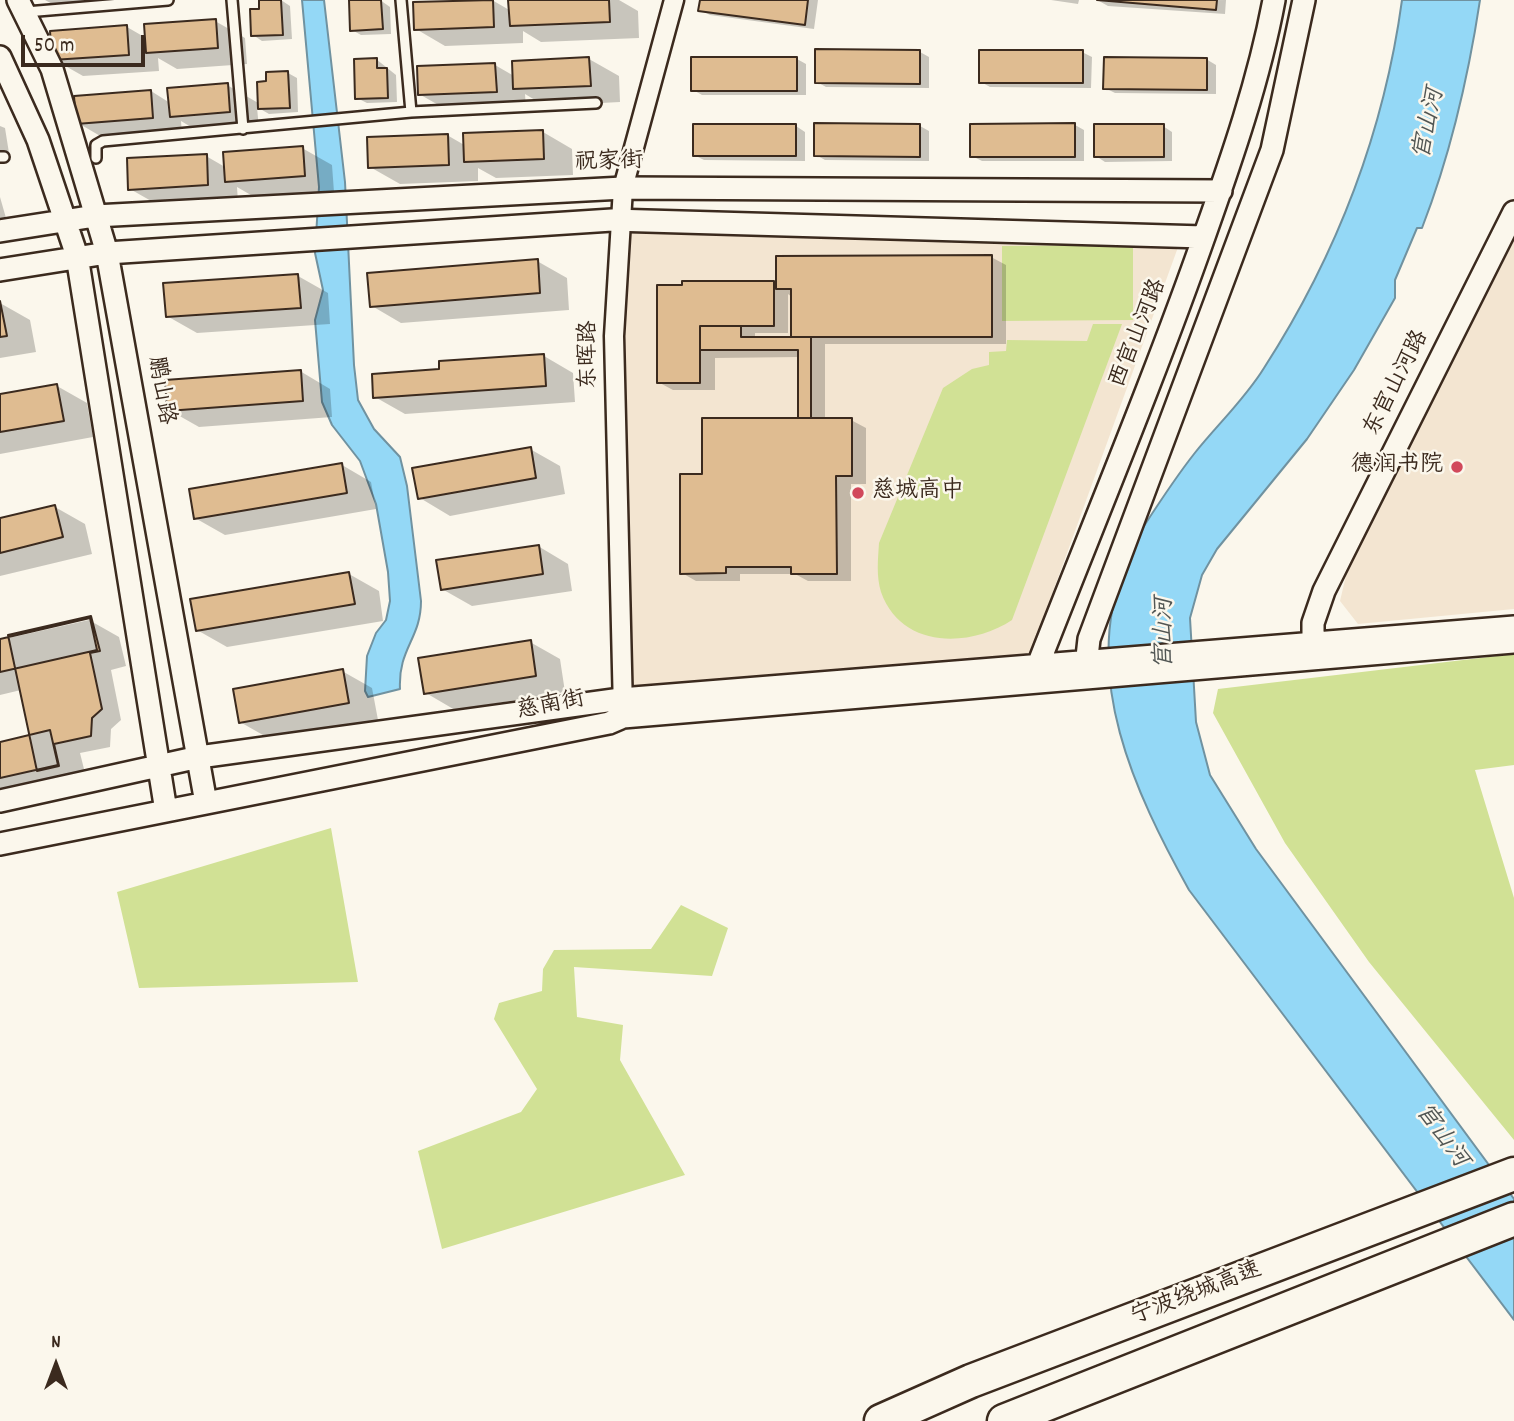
<!DOCTYPE html>
<meta charset="utf-8">
<style>
body{margin:0}
#map{position:relative;width:1514px;height:1421px;overflow:hidden;background:#fbf7ec;font-family:Dekko,sans-serif}
canvas{display:block}
.north{position:absolute;left:21px;top:1330px;width:70px;height:70px;-webkit-text-stroke:5px #fbf7ec;paint-order:stroke;rotate:0deg;font-size:19px;font-weight:700;line-height:28px;text-align:center;color:#3b2a1e}
.north::after{content:'';display:block;margin:auto;width:24px;height:32px;background:#3b2a1e;clip-path:polygon(50% 0,100% 100%,50% 72%,0 100%)}
.scale{position:absolute;left:21px;top:35px;width:124px;height:32px;box-sizing:border-box;border:4px solid #3b2a1e;border-top:0;padding-left:9px;font-size:21px;line-height:24px;white-space:nowrap;color:#3b2a1e;-webkit-text-stroke:5px #fbf7ec;paint-order:stroke}
</style>
<div id="map">
<canvas width="1514" height="1421"></canvas>
<div class="north">N</div>
<div class="scale">50 m</div>
</div>
<script>
const context = document.querySelector('canvas').getContext('2d');
context.lineJoin = 'round';
function paint(path, color) {
  context.fillStyle = color;
  context.fill(path, 'evenodd');
}
function trace(path, color, width, dash) {
  context.strokeStyle = color;
  context.lineWidth = width;
  context.lineCap = dash ? 'butt' : 'round';
  context.setLineDash(dash || []);
  context.stroke(path);
}
function drawText(font, color, halo, rows, align = 'center') {
  context.font = font + ' Dekko,"LXGW WenKai TC",sans-serif';
  context.lineWidth = 5;
  context.setLineDash([]);
  context.textBaseline = 'middle';
  context.strokeStyle = halo;
  context.fillStyle = color;
  for (const [text, x, y, turn = 0] of rows) {
    context.save();
    context.translate(x, y);
    context.rotate((+turn || 0) * Math.PI / 180);
    context.textAlign = isNaN(turn) ? turn : align;
    if (halo) context.strokeText(text, 0, 0);
    context.fillText(text, 0, 0);
    context.restore();
  }
}
const built = new Path2D(`
 M628,231L1181,239L1030,655L629,686L623,331Z
 M1514,240V609L1358,624L1340,601L1349,563Z`);
const green = new Path2D(`
 M1133,245V320L1002,321V246Z
 M1093,324H1122L1012,620C970,648 901,649 881,592C876,576 878,559 879,543L943,388L972,369L989,365V352L1006,351L1007,340L1087,341Z
 M1514,654V765L1475,770L1514,898V1140L1369,962L1285,843L1213,713L1218,689Z
 M331,828L358,982L139,988L117,892Z
 M681,905L728,928L712,976L574,967L577,1017L623,1025L620,1060L685,1175L442,1249L418,1151L521,1112L537,1089L494,1019L499,1003L542,991L543,969L554,950L651,949Z`);
const water = new Path2D(`
 M302,0H324L345,182L354,365L358,400L374,429L400,457L407,486L421,601C421,639 398,648 400,689L368,697L365,691L367,656L376,633L386,620L390,601L388,572L376,504L360,461L332,425L322,402L315,320L323,290L315,253L319,187Z
 M1402,0H1480C1468,79 1451,153 1422,228H1417L1395,280V298L1354,370L1307,439L1217,549L1202,575L1190,618L1196,722L1210,775L1256,849L1514,1199V1320L1189,890C1135,793 1080,676 1125,566C1130,555 1134,542 1140,532C1157,506 1175,478 1194,454C1217,425 1245,399 1264,368C1336,256 1384,132 1402,0Z`);
const shadow = new Path2D(`
 M45,0H123L54,5Z
 M281,0L290,6L292,39L262,41L253,35Z
 M350,0H380L390,7L391,34L361,35L352,30Z
 M492,0L511,11L510,0H619L638,11L639,38L541,42L523,31V43L445,46L416,29Z
 M702,0H818L814,29L710,15L700,10Z
 M1051,0H1079L1078,4Z
 M1226,0L1225,14L1108,6L1099,1Z
 M215,21L245,38L247,64L177,69L158,58L159,71L83,76L53,59L127,27L146,38Z
 M920,52L929,57V88L826,87L817,82Z
 M1082,52L1092,57L1091,88L990,87L981,82Z
 M376,59L396,75L397,102L367,103L357,98Z
 M589,59L619,76L620,102L545,106L525,94L526,108L449,111L419,94L495,65L514,76Z
 M797,59L806,64V95H702L693,90Z
 M1206,59L1216,65V94L1115,93L1105,88Z
 M288,73L297,78L298,112L269,114L257,107L259,129L201,133L181,121L182,134L107,140L78,123L151,91L170,103L227,85L260,104L268,83Z
 M1075,125L1084,130V161H982L972,156Z
 M0,126L5,128L9,153L0,155Z
 M796,126L805,132V161L704,160L694,155Z
 M920,126L929,131V161L825,160L816,155Z
 M1163,126L1172,132V161L1105,162L1096,156Z
 M543,132L572,149L573,175L496,178L478,168V181L400,184L370,167L447,135L466,146Z
 M302,148L332,165L334,192L256,198L237,187L238,202L160,206L130,189L206,156L225,167Z
 M0,197L8,225L0,227Z
 M991,257L1006,265V344H825V420H851L866,428V484H851V581H808L795,574H740V581H696L682,573L704,475L800,420V357L715,358V390H673L658,382L773,282L778,285ZM788,294L792,297L793,339H755V333H788Z
 M537,261L567,278L569,310L401,323L372,306Z
 M298,276L328,293L330,324L197,333L167,316Z
 M0,303L30,320L36,352L0,358Z
 M544,356L573,373L575,402L405,414L375,397L441,371Z
 M300,371L330,389L332,417L199,427L169,410Z
 M57,386L87,403L93,437L0,454V396Z
 M530,449L560,466L565,494L450,516L420,498Z
 M342,465L371,482L376,509L225,535L195,518Z
 M55,507L85,524L92,554L0,576V520Z
 M538,546L568,564L572,591L472,606L442,589Z
 M349,574L379,591L383,621L227,647L197,630Z
 M89,620L119,637L126,666L111,670L121,720L111,729L110,747L80,753L87,781L0,802V743L31,736L21,690L0,695V640Z
 M530,642L560,659L565,692L455,710L426,693Z
 M342,671L372,688L378,720L270,739L240,722Z`);
const building = new Path2D(`
 M259,0H281L283,35L251,36L250,9H259Z
 M349,0H381L383,29L350,31Z
 M493,0L494,27L414,30L413,2Z
 M508,0H609L610,22L510,26Z
 M700,0H808L805,25L698,11Z
 M1097,0H1217L1216,10Z
 M216,19L218,48L146,53L144,24Z
 M127,25L129,55L52,60L50,31Z
 M815,49L920,50V84L815,83Z
 M979,50H1083V83H979Z
 M589,57L591,86L513,89L512,61Z
 M691,57H797V91H691Z
 M1104,57L1207,58V90L1103,89Z
 M377,58V68H387L388,98L355,99L354,59Z
 M495,63L497,92L418,95L417,66Z
 M288,71L290,108L258,109L257,82L266,81V72Z
 M228,83L230,112L170,117L167,88Z
 M151,90L153,118L76,124L74,96Z
 M814,123L920,124V157L814,156Z
 M1075,123V157H970V124Z
 M693,124H796V156H693Z
 M1094,124H1164V157H1094Z
 M543,130L544,159L464,162L463,133Z
 M448,134L449,165L368,168L367,137Z
 M303,146L305,176L225,182L223,152Z
 M207,154L208,185L128,190L127,158Z
 M992,255V337H791V289H776V256Z
 M538,259L540,293L370,307L367,273Z
 M298,274L301,308L166,317L163,283Z
 M682,281H774V326H700V383H657V285H682Z
 M0,301L7,336L0,337Z
 M700,326H741V337H811V418H798V350H700Z
 M544,354L546,386L373,398L372,374L439,369V361Z
 M301,370L303,401L167,411L165,380Z
 M57,384L64,421L0,432V394Z
 M702,418H852V476H836L837,574H791V567H726V573L680,574V474H702Z
 M531,447L536,478L418,499L412,468Z
 M342,463L347,493L194,519L189,489Z
 M55,505L63,537L0,553V518Z
 M539,545L543,574L441,590L436,560Z
 M349,572L355,604L196,631L190,599Z
 M91,616L100,651L90,653L102,709L92,718L91,736L54,744L59,766L37,771L8,635Z
 M90,618L97,650L0,672V639Z
 M531,640L536,676L424,694L418,658Z
 M343,669L349,703L239,723L233,689Z
 M50,730L58,765L0,778V742Z`);
const service = new Path2D(`
 M232,0L243,129
 M401,0L411,112
 M26,12L168,0
 M0,157H4
 M96,158V145L103,141L411,112L596,103`);
const minor = new Path2D(`
 M623,710L614,336L623,188L674,0`);
const tertiary = new Path2D(`
 M18,0L52,69L107,253L206,803
 M0,57L38,140L77,256L166,811
 M0,231L95,216L623,188L1221,191
 M0,270L107,253L612,220L1204,237
 M1313,655V623L1324,591L1514,212
 M1085,675L1089,639L1272,150L1304,0
 M1038,677V665C1094,522 1154,379 1205,234C1232,158 1259,80 1274,0
 M0,801L199,757L621,699L1514,627
 M0,844L609,723L623,717L1514,642`);
const motorway = new Path2D(`
 M881,1421L971,1381L1514,1174
 M1004,1421L1514,1219`);
const markers = [
 [1457,467,7,"#d1495b"],
 [858,493,7,"#d1495b"]
];
const streetNames = [
 ["祝家街",609,164,-2],
 ["西官山河路",1140,334,-68],
 ["东晖路",591,355,-90],
 ["东官山河路",1398,384,-63],
 ["鹏山路",159,391,80],
 ["慈南街",551,707,-11],
 ["宁波绕城高速",1197,1295,-21]
];
const poiNames = [
 ["德润书院",1443,467],
 ["慈城高中",872,493,"left"]
];
const waterNames = [
 ["官山河",1431,124,-78],
 ["官山河",1167,633,-90],
 ["官山河",1440,1137,54]
];
paint(built, '#f3e5d1');
paint(green, '#d1e195');
paint(water, '#94d8f6');
trace(water, '#7092a0', 2);
paint(shadow, '#0003');
paint(building, '#dfbc91');
trace(building, '#3b2a1e', 2);
trace(service, '#3b2a1e', 14);
trace(minor, '#3b2a1e', 23);
trace(tertiary, '#3b2a1e', 26);
trace(motorway, '#3b2a1e', 37);
trace(service, '#fbf7ec', 9);
trace(minor, '#fbf7ec', 18);
trace(tertiary, '#fbf7ec', 21);
trace(motorway, '#fbf7ec', 32);
for (const [x, y, r, color] of markers) {
  const dot = new Path2D();
  dot.arc(x, y, r, 0, 2 * Math.PI);
  context.fillStyle = color;
  context.fill(dot);
  trace(dot, '#fbf7ec', 2.5);
}
drawText('23px', '#3b2a1e', '#fbf7ec', streetNames);
drawText('23px', '#3b2a1e', '#fbf7ec', poiNames, 'right');
drawText('italic 24px', '#515654', '#fbf7ec', waterNames);
</script>
